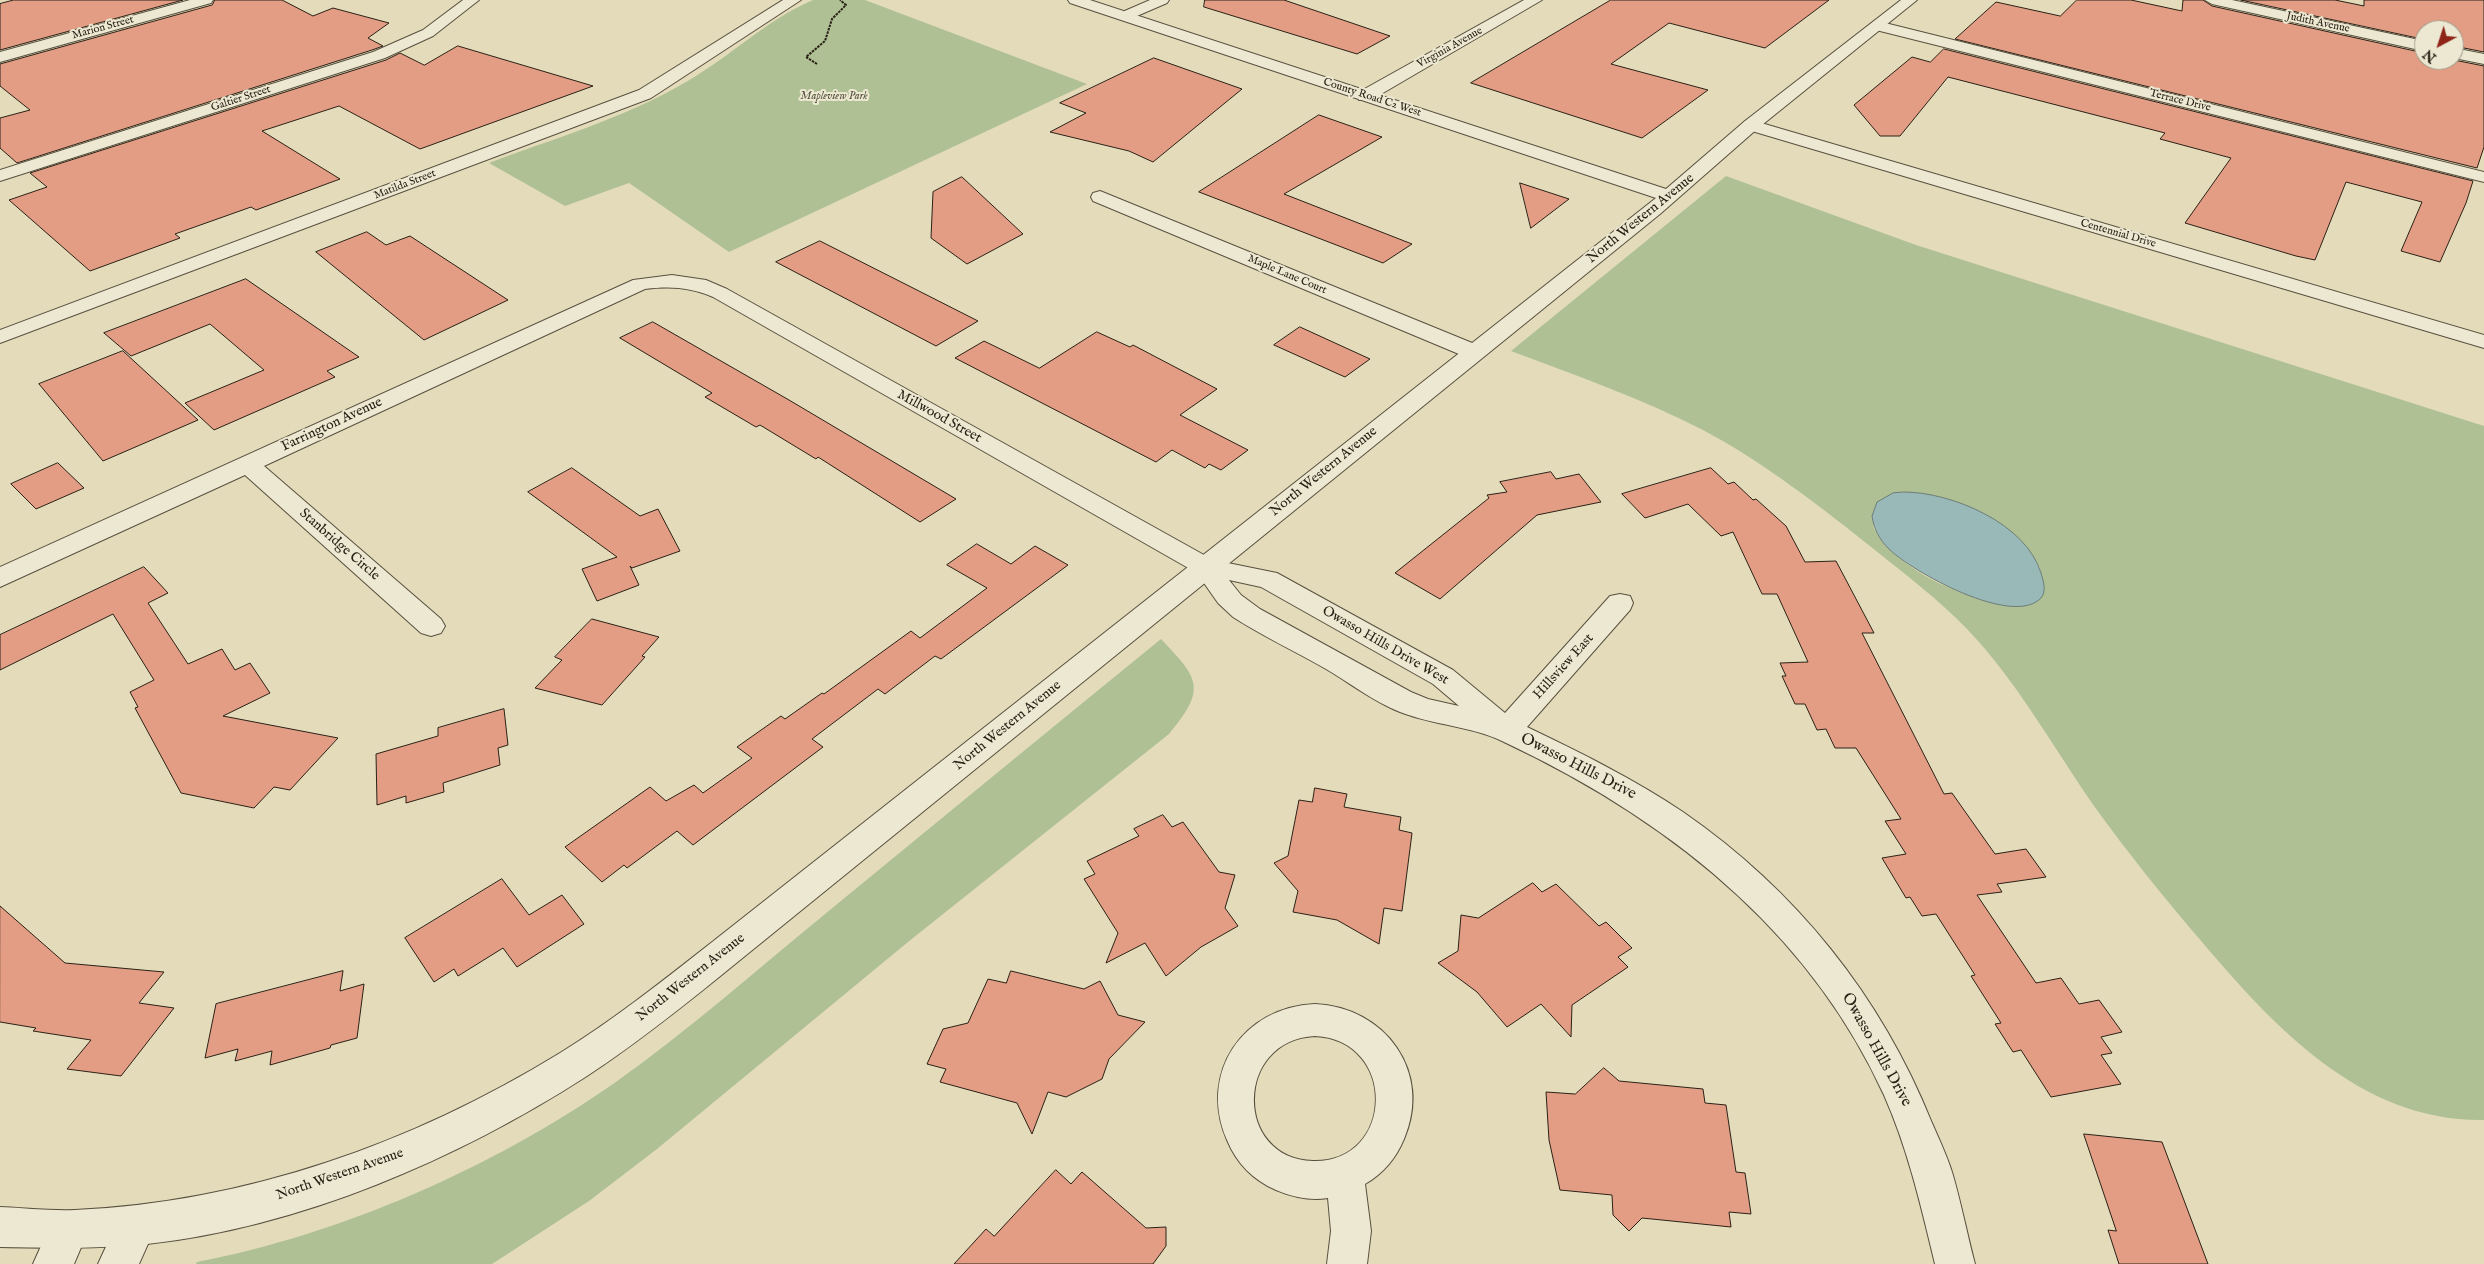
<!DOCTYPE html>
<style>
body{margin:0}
#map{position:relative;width:2484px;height:1264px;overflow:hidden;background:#e4dbba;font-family:"IM FELL English",serif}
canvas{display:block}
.north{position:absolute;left:2414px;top:20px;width:50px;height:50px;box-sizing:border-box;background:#ede8d2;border:1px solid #9f9887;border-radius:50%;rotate:220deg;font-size:14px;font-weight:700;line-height:20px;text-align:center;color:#2a2116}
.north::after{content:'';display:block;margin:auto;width:18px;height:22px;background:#8f2418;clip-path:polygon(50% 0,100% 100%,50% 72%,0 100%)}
</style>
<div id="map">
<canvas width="2484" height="1264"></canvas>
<div class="north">N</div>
</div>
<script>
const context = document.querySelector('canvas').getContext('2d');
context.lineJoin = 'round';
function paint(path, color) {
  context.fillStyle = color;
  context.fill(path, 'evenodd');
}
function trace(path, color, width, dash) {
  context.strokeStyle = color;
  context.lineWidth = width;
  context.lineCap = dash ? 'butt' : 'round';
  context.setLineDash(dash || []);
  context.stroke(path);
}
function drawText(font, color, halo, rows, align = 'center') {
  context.font = font + ' "IM FELL English",serif';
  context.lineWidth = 4;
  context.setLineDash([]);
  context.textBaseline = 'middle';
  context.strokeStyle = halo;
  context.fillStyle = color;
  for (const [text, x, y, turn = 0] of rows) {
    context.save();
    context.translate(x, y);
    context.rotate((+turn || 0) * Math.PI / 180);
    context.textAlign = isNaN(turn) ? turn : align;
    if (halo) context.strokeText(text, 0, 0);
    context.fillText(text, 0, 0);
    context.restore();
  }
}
const green = new Path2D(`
 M813,0H865L1087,84L729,252L629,183L565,206L489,163C555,138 625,118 686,82C730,57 766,20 813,0Z
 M1726,176L1916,245L2484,426V1120C2362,1122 2275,1028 2202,942C2164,898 2128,853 2094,806C2054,748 2016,680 1967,629C1939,600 1906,575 1875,550C1821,507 1762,461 1701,429C1640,398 1575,375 1511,351ZM1934,495L1974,509L2025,545L2040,568L2019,605C1971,603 1895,571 1873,526Z
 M1161,639C1198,678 1208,688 1169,734L908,942L657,1149L589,1201L492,1264H196L197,1262C342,1234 492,1168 613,1084C691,1029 762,965 836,905C944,816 1052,728 1161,639Z`);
const water = new Path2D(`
 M1904,492C1951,492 2026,523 2041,573C2043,580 2047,591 2041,598C2013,628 1911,571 1889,549C1879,539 1874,529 1872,516L1877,502L1893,493Z`);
const building = new Path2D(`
 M14,0H183L0,50V4Z
 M215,0H282L313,16L333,8L389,23L368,38L383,46L372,50L17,163L0,148V118L30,110L0,86V64L212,5Z
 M1205,0H1284L1390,36L1357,54L1204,7Z
 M1611,0H1829L1765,48L1669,23L1611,64L1708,90L1642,138L1471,83Z
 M2077,0H2131L2182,11L2183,0H2203L2212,6L2424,53V60H2454L2484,66V147L2477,168L1955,39L1996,2L2060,16Z
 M2241,0H2335L2364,6V0H2484V52L2454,46V30H2424V39Z
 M458,46L593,86L420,149L339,106L262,131L340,179L256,210L251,207L175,234L180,238L90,271L9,200L47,187L30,173L386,60L400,53L424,65Z
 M1944,49L2473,181L2466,203L2440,262L2401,251L2422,202L2346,182L2315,260L2296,256L2185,223L2231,158L2160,139L2165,133L1948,77L1900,136H1880L1854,105L1912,57L1930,62Z
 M1154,58L1242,89L1153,162L1129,151L1050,132L1086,113L1060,103Z
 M1319,115L1382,137L1284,194L1412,244L1383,263L1199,192Z
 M962,177L1023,234L967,264L931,238L933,192Z
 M1520,183L1569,199L1531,228Z
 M367,232L386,245L410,236L508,300L424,340L316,252Z
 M820,241L913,288L978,321L936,346L776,262Z
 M246,279L359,357L327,371L335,377L214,430L185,403L264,370L210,324L131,356L104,333Z
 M653,322L789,400L956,499L920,522L818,457L816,459L760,425L756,427L705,397L712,393L620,338Z
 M1300,327L1370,359L1345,377L1274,345Z
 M1097,332L1130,347L1133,345L1217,389L1180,415L1248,450L1221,470L1209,464L1205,468L1172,450L1156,462L955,358L984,341L1039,368Z
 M123,351L198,420L103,461L39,384Z
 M58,463L84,488L36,509L11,484Z
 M572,468L640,516L658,509L680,551L632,568L630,566L639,585L597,601L582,569L617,557L528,492Z
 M1711,468L1728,484L1734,482L1753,500L1756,499L1786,526L1805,562L1836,561L1874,633H1862L1944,794L1952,793L1995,854L2026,849L2046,877L1997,884L2002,892L1977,895L2036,983L2061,978L2079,1004L2099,1000L2122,1032L2101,1037L2112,1053L2101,1055L2121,1084L2051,1097L2021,1050L2013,1052L1995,1024L2001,1023L1971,976L1975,975L1936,914L1922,916L1910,897L1906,898L1882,858L1906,854L1885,821L1901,819L1856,748H1835L1826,729L1817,730L1805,704H1795L1782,676H1786L1780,663L1808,662L1777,594H1762L1733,532L1721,536L1688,504L1645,518L1622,494Z
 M1551,472L1556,479L1579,474L1601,502L1537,515L1440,599L1395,573L1489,498L1487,495L1507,492L1500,482Z
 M977,544L1011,564L1035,546L1068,565L941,659L935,656L885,694L878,689L812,739L823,747L693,845L677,831L627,868L624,865L602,882L565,847L650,787L666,801L694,785L703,793L752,758L737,747L781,716L785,719L822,693L824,694L911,631L920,638L987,588L947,565Z
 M144,567L168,593L148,603L188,664L222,649L235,670L250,663L270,693L223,716L338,738L290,790L274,787L254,808L181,793L135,708L138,707L130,692L154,680L113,614L0,670V635Z
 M592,619L659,637L642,656L645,657L602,705L535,688L562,660L555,657Z
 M504,709L508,745L498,748L500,765L443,783L444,792L406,803V796L377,805L376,754L438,736V728Z
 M1315,788L1347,794L1344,807L1401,817L1399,830L1412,833L1402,911L1384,908L1379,944L1337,920L1293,912L1298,891L1274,863L1288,856L1299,800L1312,802Z
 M1163,815L1172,827L1183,822L1219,872L1235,875L1225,908L1238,926L1201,947L1166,976L1145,943L1106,963L1118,933L1084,879L1095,874L1087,861L1139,836L1134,829Z
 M502,879L529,915L562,895L584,924L517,967L503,948L458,976L454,969L434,982L405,938Z
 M1533,883L1542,892L1556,884L1599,926L1606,922L1632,948L1618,957L1628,967L1572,1005L1571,1037L1541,1004L1507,1027L1477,992L1438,963L1458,951L1461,915L1478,918Z
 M0,906L65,963L164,972L139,1003L174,1008L121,1076L67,1069L91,1040L33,1031L36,1028L0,1022Z
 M343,971L340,991L364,984L357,1038L331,1045L330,1048L270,1065L272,1051L235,1061L238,1049L205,1058L216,1004Z
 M1011,971L1084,989L1100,981L1118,1015L1145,1022L1109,1059L1102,1079L1066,1097L1048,1092L1032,1134L1017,1103L940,1082L946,1069L927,1064L943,1029L968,1023L988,979L1006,983Z
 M1604,1068L1619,1081L1703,1089L1705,1103L1726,1105L1736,1172L1745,1173L1751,1214L1729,1212L1731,1227L1642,1218L1629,1231L1613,1215L1612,1195L1560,1190L1549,1140L1546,1092L1575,1094Z
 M2084,1134L2162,1142L2208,1264H2119L2108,1230L2116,1231Z
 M1056,1170L1071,1184L1082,1172L1146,1228L1166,1227V1246L1153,1264H954L986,1229L994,1236Z`);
const path = new Path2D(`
 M817,64L806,57L825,41L832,19L846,5L840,0`);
const minor = new Path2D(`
 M190,0H213L211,3L0,62V52Z
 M463,0H479L433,36L385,58L0,181V170L373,52L423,30Z
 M783,0H801L651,98L0,343V330L639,90Z
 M1150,0H1169L1167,3L1130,19H1120L1118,16L1120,13Z
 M1524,0H1542L1371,100H1359L1357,96L1359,92Z
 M2205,0H2232L2424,41V51L2212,4Z
 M1877,21L2484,172V182L1872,29L1869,26L1872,23Z
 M2454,48L2484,54V64L2454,58Z
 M1751,120L2484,335V348L1745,129L1742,125L1745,121Z
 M1100,191L1482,347L1485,352L1482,357L1474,359L1466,357L1093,201L1091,197L1093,193Z
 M672,275L706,280L727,289L1213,560L1277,573L1453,670L1505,713L1610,596L1620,594L1630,596L1633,603L1630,610L1527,727C1581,753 1634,779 1683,812C1796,890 1881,996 1932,1123C1939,1139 1947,1156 1952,1172C1961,1202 1967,1234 1975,1264H1935C1921,1206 1908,1149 1884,1095C1808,928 1664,817 1502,741C1470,726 1433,725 1400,712C1374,702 1350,683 1326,669C1295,651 1262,636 1233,617L1218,603L1197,573L713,297C689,287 670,286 645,289L264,466L441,619L445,626L441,633L431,636L421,633L245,475L0,587V567L633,280ZM1229,580L1261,587L1433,684L1459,706L1428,699L1411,692L1260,609L1241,595Z
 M1315,1004C1385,1007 1433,1072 1404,1139C1396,1158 1384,1173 1365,1184L1371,1231L1367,1264H1327L1331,1231L1328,1198C1309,1201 1293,1197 1276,1190C1253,1180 1237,1164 1227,1140C1198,1073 1243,1007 1315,1004ZM1315,1036C1398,1040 1395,1163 1313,1161C1234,1159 1234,1040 1315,1036Z
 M136,1206L150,1212L156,1226L139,1264H98L122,1212Z
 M68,1211L82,1217L88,1231L74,1264H33L54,1217Z`);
const tertiary = new Path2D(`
 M1068,0H1090L1666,189L1745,121L1901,0H1917L1757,129L1660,214L740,960C690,1001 640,1041 587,1076C458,1159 301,1227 147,1244C98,1249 49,1248 0,1247V1207C25,1208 50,1211 75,1210C248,1202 413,1143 560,1053C615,1019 665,979 716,939L1656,198L1070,3Z`);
const farStreetnames = [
 ["Judith Avenue",2318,23,12],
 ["Marion Street",103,28,-15],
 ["Virginia Avenue",1450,48,-29],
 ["County Road C2 West",1372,98,18],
 ["Galtier Street",241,99,-18],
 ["Terrace Drive",2180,101,14],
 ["Matilda Street",405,185,-21],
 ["Centennial Drive",2118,234,16],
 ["Maple Lane Court",1287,275,23]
];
const farParknames = [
 ["Mapleview Park",834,97]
];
const streetNames = [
 ["North Western Avenue",1641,219,-39],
 ["Millwood Street",939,417,29],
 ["Farrington Avenue",332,425,-25],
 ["North Western Avenue",1324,472,-39],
 ["Stanbridge Circle",339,545,41],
 ["Owasso Hills Drive West",1385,646,30],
 ["Hillsview East",1564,667,-48],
 ["North Western Avenue",1008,726,-39],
 ["North Western Avenue",691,978,-38],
 ["North Western Avenue",340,1175,-19]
];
const nearStreetnames = [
 ["Owasso Hills Drive",1578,767,27],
 ["Owasso Hills Drive",1876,1050,61]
];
paint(green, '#afc194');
paint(water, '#99b9b9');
trace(water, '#6d7c78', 1);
paint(building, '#e39d84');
trace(building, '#2a2116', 1);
trace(minor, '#58503f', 2);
trace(tertiary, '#58503f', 2);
trace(path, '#2a2116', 2, [2.5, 1]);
paint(minor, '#ede8d2');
paint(tertiary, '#ede8d2');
drawText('11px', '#2a2116', '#ede8d2', farStreetnames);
drawText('italic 11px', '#52513c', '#ede8d2', farParknames);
drawText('14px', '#2a2116', '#ede8d2', streetNames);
drawText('16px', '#2a2116', '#ede8d2', nearStreetnames);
</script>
